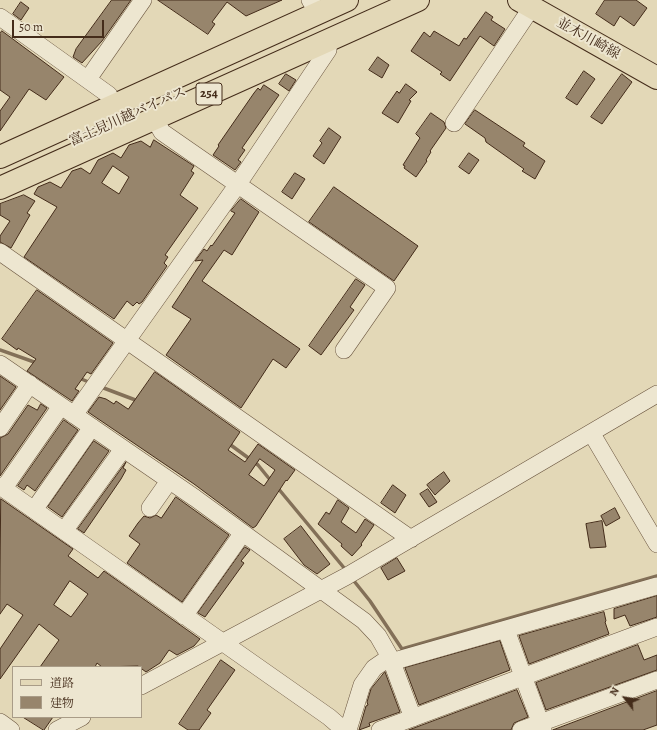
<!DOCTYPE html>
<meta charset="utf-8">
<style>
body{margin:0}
#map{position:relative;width:657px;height:730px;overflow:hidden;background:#e3d8b7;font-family:Alegreya,"Noto Serif JP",serif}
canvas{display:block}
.legend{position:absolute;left:12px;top:666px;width:130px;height:52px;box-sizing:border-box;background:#ede6d0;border:1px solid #a99c87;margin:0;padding:5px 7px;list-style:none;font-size:12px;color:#442c1a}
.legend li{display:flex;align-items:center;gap:8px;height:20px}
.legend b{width:20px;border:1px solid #a99c87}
.north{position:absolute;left:605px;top:678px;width:40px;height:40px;-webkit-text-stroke:3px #ede6d0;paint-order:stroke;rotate:301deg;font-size:11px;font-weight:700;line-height:16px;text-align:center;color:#442c1a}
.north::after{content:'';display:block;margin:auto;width:14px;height:18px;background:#442c1a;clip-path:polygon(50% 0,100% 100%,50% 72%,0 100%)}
.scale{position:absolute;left:12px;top:20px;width:92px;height:18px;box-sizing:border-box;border:2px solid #442c1a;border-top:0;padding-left:5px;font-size:12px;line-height:14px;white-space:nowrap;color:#442c1a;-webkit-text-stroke:3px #ede6d0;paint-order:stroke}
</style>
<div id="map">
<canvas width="657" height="730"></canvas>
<ul class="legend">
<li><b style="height:5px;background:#e3d8b7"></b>道路</li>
<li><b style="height:11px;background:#97856c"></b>建物</li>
</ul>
<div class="north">N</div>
<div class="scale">50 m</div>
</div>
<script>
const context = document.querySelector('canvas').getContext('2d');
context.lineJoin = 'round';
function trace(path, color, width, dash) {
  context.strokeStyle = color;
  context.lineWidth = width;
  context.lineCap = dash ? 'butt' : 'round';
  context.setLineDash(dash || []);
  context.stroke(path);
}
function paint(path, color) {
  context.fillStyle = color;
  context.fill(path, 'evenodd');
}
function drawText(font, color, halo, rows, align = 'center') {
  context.font = font + ' Alegreya,"Noto Serif JP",serif';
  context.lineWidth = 4;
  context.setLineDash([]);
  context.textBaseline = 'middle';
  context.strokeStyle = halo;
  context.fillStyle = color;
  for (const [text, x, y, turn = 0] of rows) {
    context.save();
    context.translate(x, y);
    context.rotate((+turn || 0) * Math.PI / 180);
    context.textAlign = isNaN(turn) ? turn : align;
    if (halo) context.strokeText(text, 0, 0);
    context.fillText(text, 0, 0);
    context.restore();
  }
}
const stream = new Path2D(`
 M0,350L37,363
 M79,378L91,383
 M101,387L138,401
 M228,443L258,465L271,481
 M277,487L345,569
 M354,581L370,601L402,649L657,576`);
const building = new Path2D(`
 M112,0H131L102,41L82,63L73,57L76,49Z
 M158,0H282L246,16L227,2L212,22L215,24L208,34Z
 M605,0H636L647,8L634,26L620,16L614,26L596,14Z
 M21,2L29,8L21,20L13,14Z
 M486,12L493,17L491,20L505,29L494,46L480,36L450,81L440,74L442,72L411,51L424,32L430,37L434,31L459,46L464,38L466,39Z
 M2,31L64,77L46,100L29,89L0,131V111L10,97L0,90V34Z
 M378,57L389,65L382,78L369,70Z
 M584,71L595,79L577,105L566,98Z
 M286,74L296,80L289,91L279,84Z
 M622,74L632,82L602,124L591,117Z
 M406,84L417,92L409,100L411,101L398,123L382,113L397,91L399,93Z
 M264,85L279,95L242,148L245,150L238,160L241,162L235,170L213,155L219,146L218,145L254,93L258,88L260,90Z
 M475,110L525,143L523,146L545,161L535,179L522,171L524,169L486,142L485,138L465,124Z
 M431,113L444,122L446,128L430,151L431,152L426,160L427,161L416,177L404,168L405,166L403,165L420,138L416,134Z
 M329,128L341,137L324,164L313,156L322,143L320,141Z
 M154,140L194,166L191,171L194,173L180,195L198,208L165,255L168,257L164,263L167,266L142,302L139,304L137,302L133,306L127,301L114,319L24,257L57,207L34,194L38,187L50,182L61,188L72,171L81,168L90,174L98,160L113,153L121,158L129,145L141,141L150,147ZM113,166L129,177L119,194L102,183Z
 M469,153L479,160L469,174L459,167Z
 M295,173L305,179L292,199L282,192Z
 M334,187L418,246L394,281L309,222Z
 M24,195L35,201L27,213L30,215L11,248L0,242V236L10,221L0,215V204Z
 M241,199L259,212L232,255L224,250L202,281L300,349L286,368L273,359L241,408L166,355L191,319L172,307L203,260L195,261L204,249L207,251L211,245L212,246L235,213L231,211Z
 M356,279L365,285L350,307L354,310L321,355L309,346Z
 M37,290L113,343L91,374L87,372L75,389L79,391L72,401L27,371L36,359L18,348L17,350L2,339Z
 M155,372L240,432L228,450L245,462L258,444L295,470L287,481L286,480L256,526L253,528L194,484L88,412L99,397L106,399L114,404L116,401L128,409ZM260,459L275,470L264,486L249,475Z
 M0,376L16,387L0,410Z
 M41,404L47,408L0,476V438L8,434L28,405L37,410Z
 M64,420L78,430L35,491L27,485L24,490L18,486Z
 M94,441L109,451L62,517L48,507Z
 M126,462L123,468L126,470L121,479L84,533L78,529Z
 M444,472L450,481L435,495L427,485Z
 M393,485L406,495L395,513L381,503Z
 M428,489L437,502L429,507L420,494Z
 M176,497L229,535L182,602L127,563L140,544L129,536L138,523L144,516L150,518L156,515L161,518Z
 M1,499L73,549L68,556L98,578L104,571L200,639L194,646L177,655L169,650L160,663L146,672L138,666L102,667L97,663L95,667H40L59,640L39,624L0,679V649L23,615L7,604L0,614ZM70,581L88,594L71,617L54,605Z
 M338,500L349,508L341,522L356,533L365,519L374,525L361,544L362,545L352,556L341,546L342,544L318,524L326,512L329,514Z
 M615,508L620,518L606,526L601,516Z
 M602,521L606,547L590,548L586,524Z
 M301,526L330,564L317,574L304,565L284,539Z
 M245,547L250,550L241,561L244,563L205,617L198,613Z
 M397,558L405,571L388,580L381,568Z
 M657,596V617L630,626L625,615L614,619V609Z
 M604,612L606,621L605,622L609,634L529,664L519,636Z
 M500,641L510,670L419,705L405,668Z
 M638,645L644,660L657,655V670L546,710L536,683Z
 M221,660L235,670L207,710L211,713L199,730H188L179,724Z
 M385,672L400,712L369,723L370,726L359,730L366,706L368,705L367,702L371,689Z
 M517,690L528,717L514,723L511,730H409Z
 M657,691V725L643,730H553Z
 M23,717H53L44,730Z`);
const minor = new Path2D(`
 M310,0L312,3
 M0,17L109,95
 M88,79L143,0
 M154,118L162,132L387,288L344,350
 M454,123L532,7
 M0,252L411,539
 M0,364L195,498L364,621L378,636L390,657L413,718
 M74,415L238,184L328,50L329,40
 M0,428L30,384
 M592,434L657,544
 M0,486L329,717L344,730
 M4,488L61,406
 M150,508L169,481
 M34,510L92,427
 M64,531L123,449
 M184,616L242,534
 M506,630L543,730
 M391,662L657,586
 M141,686L347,576L657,394
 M0,722L11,730
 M57,730L82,717
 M348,730L362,685L374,668L390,657
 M380,730L657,627
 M521,730L657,680`);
const major = new Path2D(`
 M519,0L657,78`);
const highway = new Path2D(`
 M0,157L347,0
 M0,188L418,0`);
const shields = [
 [209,94,26]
];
const shieldNames = [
 ["254",209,94]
];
const streetNames = [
 ["並木川崎線",588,39,29],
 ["富士見川越バイパス",128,117,-24]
];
trace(stream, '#837058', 3.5);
paint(building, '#97856c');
trace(building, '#442c1a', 1);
trace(minor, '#6c5741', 18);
trace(major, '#442c1a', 24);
trace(highway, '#442c1a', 24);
trace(minor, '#ede6d0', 17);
trace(major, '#e3d8b7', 22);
trace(highway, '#e3d8b7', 22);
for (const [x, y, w] of shields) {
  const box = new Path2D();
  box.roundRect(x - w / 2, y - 11, w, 22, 3);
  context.fillStyle = '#ede6d0';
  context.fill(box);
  trace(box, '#442c1a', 1);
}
drawText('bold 13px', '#442c1a', null, shieldNames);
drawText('14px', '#442c1a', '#ede6d0', streetNames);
</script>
